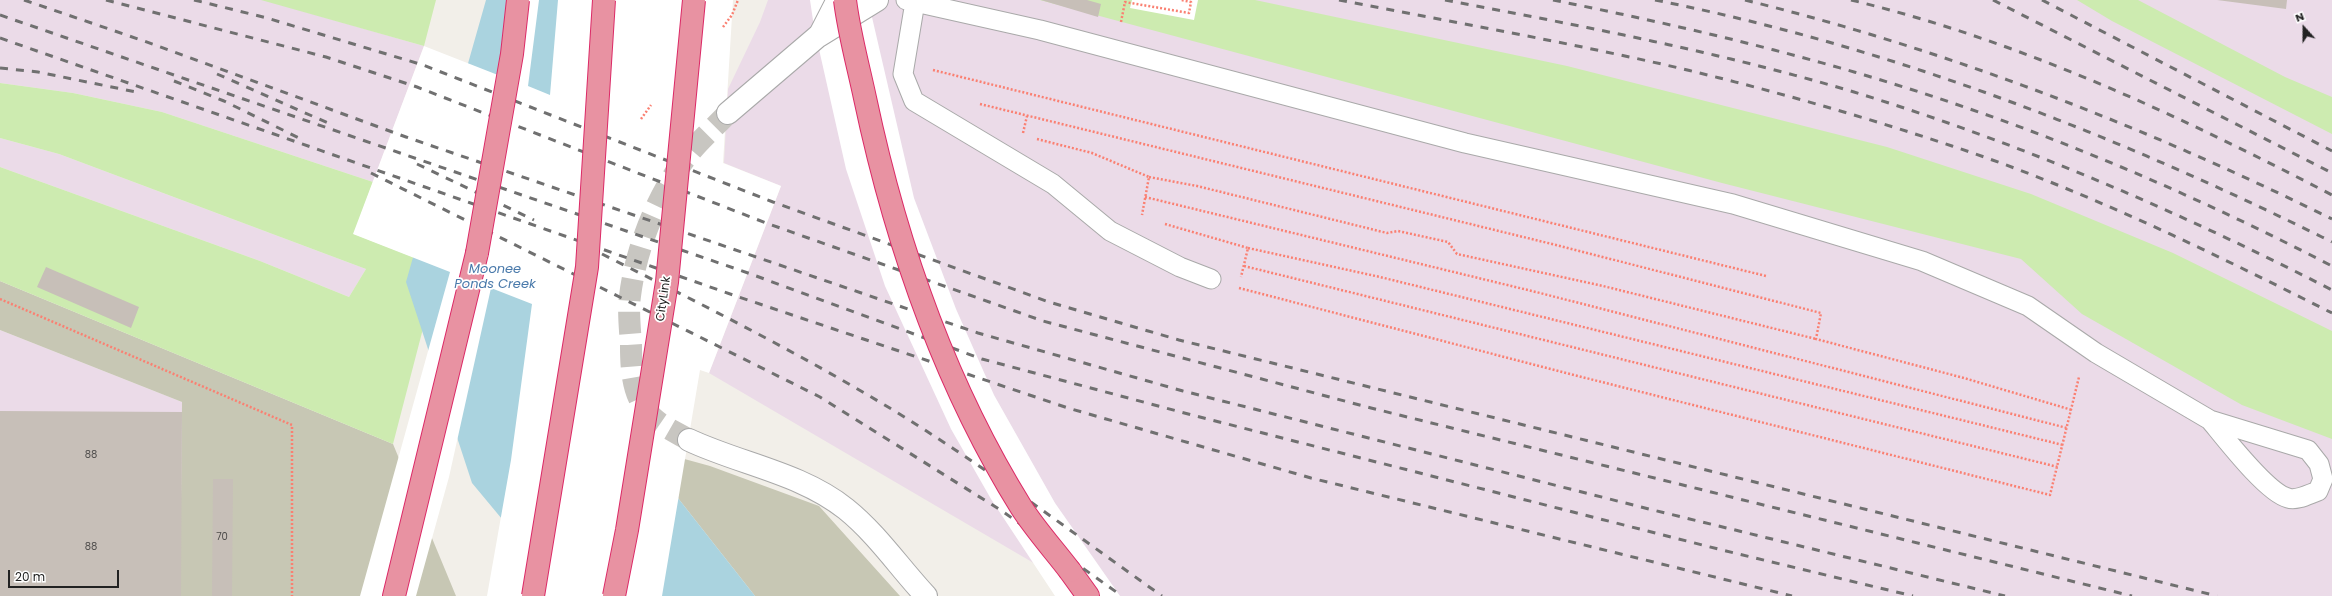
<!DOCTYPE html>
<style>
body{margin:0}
#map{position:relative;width:2332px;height:596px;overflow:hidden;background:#f2efe9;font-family:Poppins,sans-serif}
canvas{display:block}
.north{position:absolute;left:2284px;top:8px;width:40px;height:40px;-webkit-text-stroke:3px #fff;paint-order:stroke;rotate:339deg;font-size:11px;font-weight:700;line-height:16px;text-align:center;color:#222}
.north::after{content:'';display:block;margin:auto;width:14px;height:18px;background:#222;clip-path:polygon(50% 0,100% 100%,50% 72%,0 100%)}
.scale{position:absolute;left:8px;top:570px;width:111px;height:18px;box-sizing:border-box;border:2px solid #222;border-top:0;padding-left:5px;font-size:12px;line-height:14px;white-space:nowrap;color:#222;-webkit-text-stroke:3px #fff;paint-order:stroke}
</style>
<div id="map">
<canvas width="2332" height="596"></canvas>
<div class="north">N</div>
<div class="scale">20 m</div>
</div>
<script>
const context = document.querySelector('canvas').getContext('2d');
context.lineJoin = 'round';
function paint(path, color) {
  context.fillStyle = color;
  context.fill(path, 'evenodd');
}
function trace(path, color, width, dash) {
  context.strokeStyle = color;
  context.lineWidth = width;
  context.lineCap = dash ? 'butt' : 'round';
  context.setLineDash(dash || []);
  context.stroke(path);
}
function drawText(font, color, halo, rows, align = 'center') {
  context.font = font + ' Poppins,sans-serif';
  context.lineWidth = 3.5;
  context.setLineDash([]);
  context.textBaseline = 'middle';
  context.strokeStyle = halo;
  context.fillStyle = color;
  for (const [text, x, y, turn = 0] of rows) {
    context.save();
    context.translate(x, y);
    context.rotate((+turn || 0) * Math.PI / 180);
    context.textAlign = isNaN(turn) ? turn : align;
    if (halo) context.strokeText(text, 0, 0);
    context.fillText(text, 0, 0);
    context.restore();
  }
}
const industrial = new Path2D(`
 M0,0H264L424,46L373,182L162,112L73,93L0,83Z
 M768,0H2332V596H1090L709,373L781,186L724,163L728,89L760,22Z
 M0,138L59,154L366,269L349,297L260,261L0,167Z
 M0,330L182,402L180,596H0Z`);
const construction = new Path2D(`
 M0,281L393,444L456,596H180L182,402L0,330Z
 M637,446L710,466L819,506L900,596H755Z`);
const grass = new Path2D(`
 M261,0H436L424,46Z
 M1040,0H1255L1567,66L1887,147L2031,194L2173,253L2332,331V439L2242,405L2082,314L2021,259L1722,183Z
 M2077,0H2138L2285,77L2332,97V134L2112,21Z
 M0,83L73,93L162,112L373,182L354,234L439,267L393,444L0,281V167L260,261L349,297L366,269L59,154L0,138Z`);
const water = new Path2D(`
 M486,0H639L637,446L755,596H566L472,483L406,282Z`);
const pier = new Path2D(`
 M525,0H539L528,86L550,95L558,0H733L723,163L781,186L709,373L700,370L662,596H487L511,460L532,304L491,288L449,477L416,596H360L450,272L353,234L424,46L503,77Z
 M810,0H868L914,198L956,309L994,395L1055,503L1120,596H1055L991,499L951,429L885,286L846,169L814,27Z
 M1132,0H1198L1194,20L1130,8Z`);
const building = new Path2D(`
 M1041,0H1087L1101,4L1098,17Z
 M2217,0H2287L2286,9Z
 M46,267L139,307L131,328L37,287Z
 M0,411L182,412L181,596H0Z
 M213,479H233L232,596H212Z`);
const minorTunnel = new Path2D(`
 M689,440C676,432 656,424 647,411C632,393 631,367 631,345C630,329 628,312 630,296C636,247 658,193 688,155C700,140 715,127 728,113`);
const path = new Path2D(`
 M1121,22L1125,2L1189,13L1191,2L1181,0
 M723,27L732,15L738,0
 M933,70L1766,276
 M980,104L1556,245L1821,313L1816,339L1964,378L2072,410
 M641,119L651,105
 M1023,133L1027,116
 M1037,139L1092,153L1149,177L1142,215
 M1149,177L1197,186L1387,233L1398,231L1448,242L1457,254L1603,286L1816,339
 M1145,197L1536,292L2067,428
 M1165,224L1248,248L1241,277
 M1248,248L1380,277L2063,445
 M1244,266L2058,467
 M1239,288L1566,373L2050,495L2079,377
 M0,299L292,425V596`);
const service = new Path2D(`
 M906,0L1040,30L1465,143L1733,204L1922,261L2028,306L2096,353L2210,420L2308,450L2319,464L2323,479L2318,491C2309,494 2297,501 2288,498C2267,493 2225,438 2210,420
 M915,2L903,74L914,101L1053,184L1110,231L1180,267L1211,279
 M817,37L836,0`);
const minor = new Path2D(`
 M728,113L817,37L877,0
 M689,440C740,464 801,473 846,509C877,534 899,567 926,596`);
const motorway = new Path2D(`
 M1070,571L1088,596
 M394,596L477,253`);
const rail = new Path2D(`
 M24,0L144,41L406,137L978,333L1183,391L1649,509L2005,596
 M106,0L326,57L417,87L766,223L1043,321L1371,408L2132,596
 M194,0L267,18L423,65L773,202L1049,302L1179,340L2217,596
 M1339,0C1453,22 1566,42 1679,68C1771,90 1862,116 1952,146C2082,189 2209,251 2332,313
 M1445,0C1582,26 1720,52 1854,92C2020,143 2178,211 2332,290
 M1553,0C1693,28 1832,61 1967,108C2092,151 2214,205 2332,266
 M1655,0C1892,47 2117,135 2332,242
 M1745,0C1948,50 2144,126 2332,219
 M1851,0C2021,41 2178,115 2332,195
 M1993,0L2332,173
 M2042,0L2332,151
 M0,15L748,273L982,359L1192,415L1722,550L1913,596
 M0,38L733,295L1068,408L1311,478L1792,596
 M0,68L38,72L141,93
 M217,74L328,123
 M174,81L224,101L299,138
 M417,164L534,220
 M371,173L820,397L1002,511L1122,596
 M602,254C701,304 799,353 893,410C986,467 1073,533 1162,596`);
const motorwayBridge = new Path2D(`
 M845,0C849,33 858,65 865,98C895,240 944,383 1021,507C1035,529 1054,550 1070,571
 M477,253L512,54L518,0
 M533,596L587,267L604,0
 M614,596L627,530L667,282L694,0`);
const numberNames = [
 ["88",91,455],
 ["70",222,537],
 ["88",91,547]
];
const streetNames = [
 ["CityLink",664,299,-82]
];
const waterNames = [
 ["Moonee",495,270],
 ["Ponds Creek",495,285]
];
paint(industrial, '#ebdbe8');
paint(construction, '#c7c7b4');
paint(grass, '#cdebb0');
paint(water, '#aad3df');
paint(pier, '#fff');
paint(building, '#c7bfb8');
trace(minorTunnel, '#c8c6c1', 22, [22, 11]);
trace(service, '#a9a9a9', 21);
trace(minor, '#a9a9a9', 24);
trace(motorway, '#dc2a67', 24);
trace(path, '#fa8072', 2.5, [2, 2]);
trace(service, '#fff', 19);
trace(minor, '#fff', 22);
trace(motorway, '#e892a2', 22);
trace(rail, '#707070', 3, [8, 8]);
trace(motorwayBridge, '#dc2a67', 24, []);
trace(motorwayBridge, '#e892a2', 22);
drawText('10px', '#4b4948', null, numberNames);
drawText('12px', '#222', '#fff', streetNames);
drawText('italic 13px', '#4a7aab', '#fff', waterNames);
</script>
